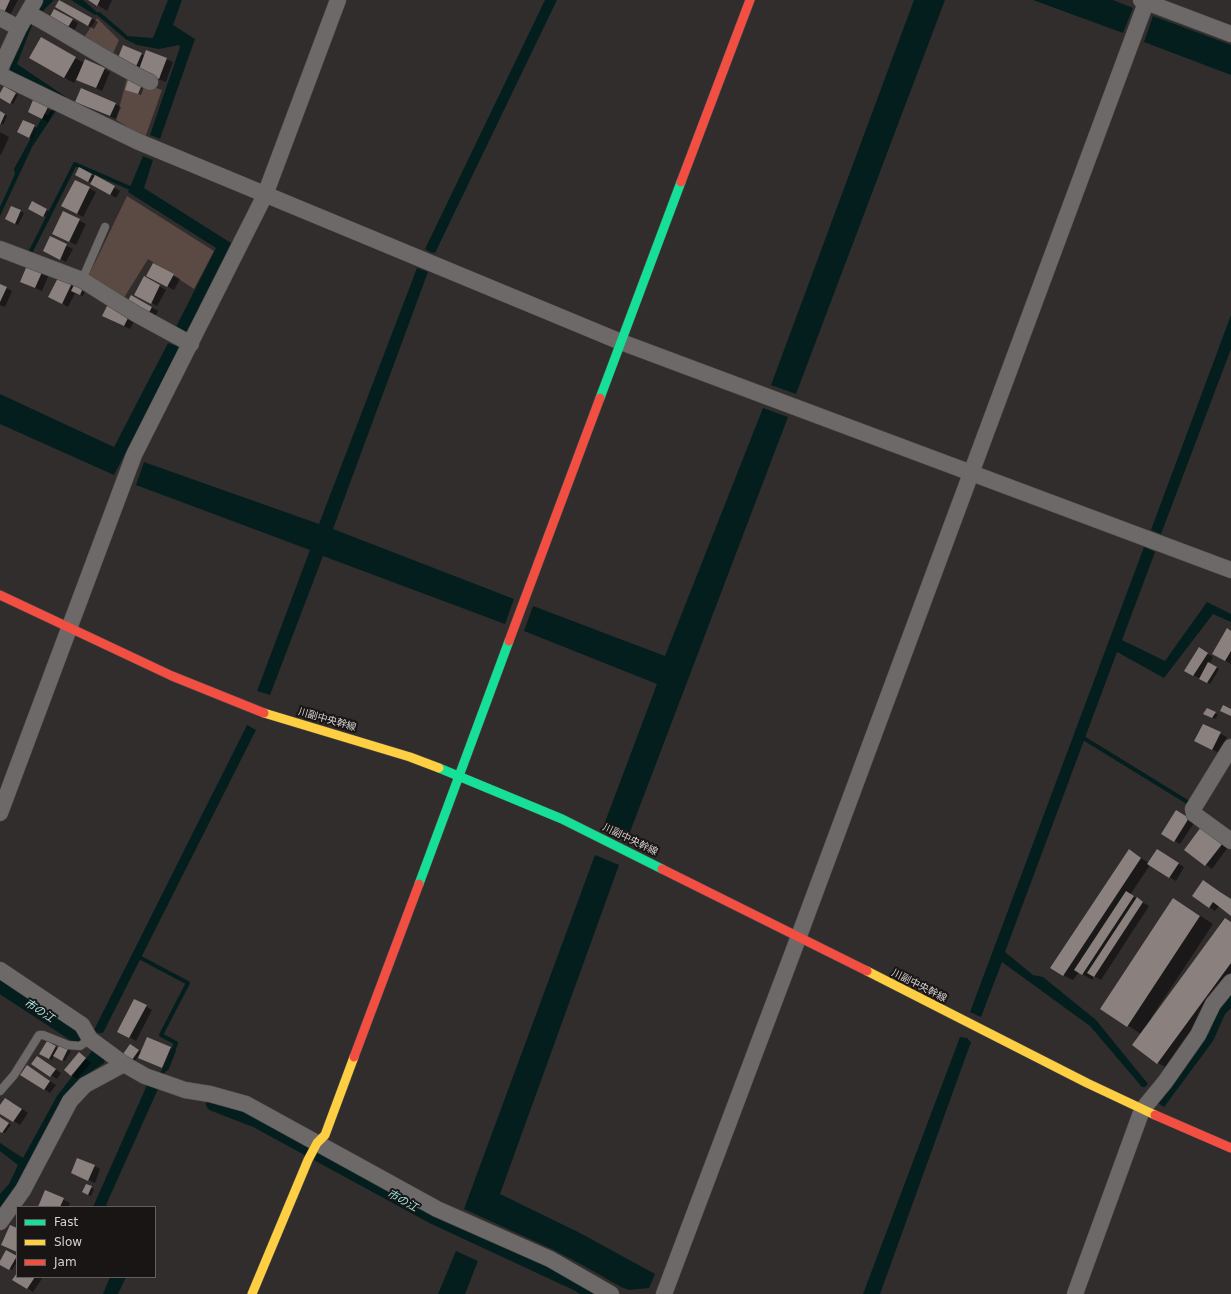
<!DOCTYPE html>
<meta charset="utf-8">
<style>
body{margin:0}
#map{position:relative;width:1231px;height:1294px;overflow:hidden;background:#312d2d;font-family:"DejaVu Sans",sans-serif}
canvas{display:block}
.legend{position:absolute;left:16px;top:1206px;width:140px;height:72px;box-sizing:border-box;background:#191515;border:1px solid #656060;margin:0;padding:5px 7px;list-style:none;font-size:12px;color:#d6d1d0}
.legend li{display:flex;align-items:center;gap:8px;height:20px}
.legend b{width:20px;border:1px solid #656060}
</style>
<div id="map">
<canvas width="1231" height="1294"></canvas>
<ul class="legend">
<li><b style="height:5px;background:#16e098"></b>Fast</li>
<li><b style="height:5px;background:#ffcf43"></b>Slow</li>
<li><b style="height:5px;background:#f24e42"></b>Jam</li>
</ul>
</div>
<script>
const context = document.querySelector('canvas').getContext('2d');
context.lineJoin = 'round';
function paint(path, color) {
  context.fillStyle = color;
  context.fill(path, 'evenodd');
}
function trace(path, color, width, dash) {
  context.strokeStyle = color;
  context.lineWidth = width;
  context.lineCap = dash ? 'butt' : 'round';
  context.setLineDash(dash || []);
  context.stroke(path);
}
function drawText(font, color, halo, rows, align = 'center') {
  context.font = font + ' "DejaVu Sans","Noto Sans JP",sans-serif';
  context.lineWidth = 4;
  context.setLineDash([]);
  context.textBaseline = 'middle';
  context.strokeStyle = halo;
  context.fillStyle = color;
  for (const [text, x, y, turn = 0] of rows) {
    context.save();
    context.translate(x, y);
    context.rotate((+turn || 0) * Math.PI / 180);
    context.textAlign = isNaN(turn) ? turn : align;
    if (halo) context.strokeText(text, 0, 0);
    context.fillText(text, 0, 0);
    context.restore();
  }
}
const green = new Path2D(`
 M97,18L119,40L111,58L83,39Z
 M127,78L162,90L145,138L116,120Z
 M127,196L214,251L194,289L148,259L122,301L88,277Z`);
const water = new Path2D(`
 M41,0H54L34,20L17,64L66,97L63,99L11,72L9,65Z
 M71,0H83L99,14L95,15Z
 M168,0H182L173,25L195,39L160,139L150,135L180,47L179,45L159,49L137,45L125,39V36L153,38Z
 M545,0H557L435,253L430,252L425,249Z
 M914,0H945L796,394L771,385Z
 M1033,0H1113L1133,8L1123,33Z
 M1153,16L1231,45V75L1144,42Z
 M53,108L56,109V111L32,147L0,216V207L15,174L14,169L44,114L48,115Z
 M143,156L153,160L144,188L231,243L187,334L176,327L216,248L128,192Z
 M417,268L428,272L333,529L514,599L505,624L323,556L270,695L257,691L310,550L136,485L144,462L319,524Z
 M1231,315V349L1161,534L1151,530Z
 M168,343L180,347L114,475L0,424V394L114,447Z
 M763,408L788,417L630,832L605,822L657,684L524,631L533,606L665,656Z
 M1144,547L1155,552L1122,640L1165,661L1207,602L1231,614V622L1213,614L1164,678L1117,652L1005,952L1033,975L1043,977L1096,1020L1148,1084L1145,1087H1142L1090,1026L1002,962L981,1017L970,1012Z
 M247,725L256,730L103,1033H98L94,1030Z
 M595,855L619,865L500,1194L582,1234L655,1274L649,1288L629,1290L621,1287L586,1267L554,1250L464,1209Z
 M1231,991V1008L1225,1014L1213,1041L1164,1107L1156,1102L1209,1033L1220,1004Z
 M960,1037L967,1038L971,1042L880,1294H863Z
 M92,1051L98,1053L105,1059L104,1063L80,1079L60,1106L16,1187L0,1209V1194L9,1184L18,1165L0,1151V1143L23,1158L57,1096Z
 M147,1085L158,1089L106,1205L110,1207H93Z
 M456,1251L478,1261L465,1294H438Z
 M110,1277H126L118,1294H103Z`);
const shadow = new Path2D(`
 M0,0H18L10,15L0,10Z
 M90,0H112L107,11Z
 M60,1L98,22L94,29L57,7Z
 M54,10L78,23L72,35Z
 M41,39L84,63L104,69L110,72L102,91L76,79L74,83L30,58Z
 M147,51L173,62L166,82L123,66L141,54L145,56Z
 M145,84L141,95L129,91Z
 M4,87L18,95L13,104L0,97V95Z
 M115,104L121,107L116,119L82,105Z
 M47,108L53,112L48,122L35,115Z
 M0,112L7,116L3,125L0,123Z
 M34,126L37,128L32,139L18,132Z
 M0,132L9,137L1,155L0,154Z
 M80,168L120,191L116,198L77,174Z
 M75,181L96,192L83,217L69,209Z
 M32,203L49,211L46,217L29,209Z
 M11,207L24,213L18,225L9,220Z
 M64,213L86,224L76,245L60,237Z
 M50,238L73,249L66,262L50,254Z
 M29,264L49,274L42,291L21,282Z
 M153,264L180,279L174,290L147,275Z
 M60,278L86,289L83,296L75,293L68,307L56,300Z
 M145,278L166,290L157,306L136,294Z
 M0,285L12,291L5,307L0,305Z
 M132,296L158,311L153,320Z
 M103,316L135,319L130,329Z
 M1231,632V664L1213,653Z
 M1199,649L1213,657L1209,664L1219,669L1210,684L1186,671Z
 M1207,709L1218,715L1215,719L1205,713Z
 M1203,725L1227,737L1219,753L1202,744Z
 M1176,811L1194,823L1180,844L1162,833Z
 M1201,828L1228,847L1212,869L1185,849Z
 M1129,851L1149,863L1157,851L1184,867L1176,881L1150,865L1130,895L1149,906L1101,980L1094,976L1092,980L1079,972L1073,980L1063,975Z
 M1193,896L1231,900V915L1219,906L1215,911Z
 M1174,899L1213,924L1151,1018L1152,1019L1231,923V988L1171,1070L1158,1063L1133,1045L1141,1034L1102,1009Z
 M135,1000L152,1010L136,1041L118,1031Z
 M47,1042L59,1049L60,1045L71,1051L65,1061L54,1055L52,1060L41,1053Z
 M130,1045L142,1052L170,1048L176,1051L168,1071L146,1061L141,1052L135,1061L124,1054Z
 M79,1054L91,1063L77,1079L71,1075Z
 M43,1061L61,1073L57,1079L33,1064Z
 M33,1070L56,1085L50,1093L44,1089Z
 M12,1102L28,1113L20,1125L0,1112V1107Z
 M0,1118L11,1125L5,1133L0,1130Z
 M94,1166L100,1169L95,1183L72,1173Z
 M86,1185L94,1189L91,1196L83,1192Z
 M46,1191L70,1203L68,1207H39Z
 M7,1252L17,1257V1262L12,1270L0,1263Z
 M17,1274V1277H43L33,1292L14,1280Z`);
const stream = new Path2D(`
 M99,14L125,36
 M30,253L75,164L130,188
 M1085,739L1189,803
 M141,958L188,983L161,1035L176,1043L168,1065L162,1073`);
const canal = new Path2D(`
 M0,986L78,1037
 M213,1104L257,1121L435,1218L577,1284L594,1294`);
const building = new Path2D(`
 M0,0H10L4,13L0,11Z
 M59,0L92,18L88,26L55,7Z
 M88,0H100L97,6Z
 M54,9L73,19L65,32L47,22Z
 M41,37L76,57L64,78L29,58Z
 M123,45L142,53L134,71L116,63Z
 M146,50L167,58L159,79L138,72Z
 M85,59L105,68L96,88L76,80Z
 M129,77L143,82L138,94L125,90Z
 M4,86L16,93L10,104L0,98V93Z
 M81,88L116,103L110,116L75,102Z
 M33,100L48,107L42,119L28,112Z
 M0,111L5,114L0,125Z
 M23,120L35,125L29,138L17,132Z
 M79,167L92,174L88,182L75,175Z
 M95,175L115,186L110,195L90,184Z
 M75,180L90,187L77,214L61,206Z
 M32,201L47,209L43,217L28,209Z
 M11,206L21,210L15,224L5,219Z
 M63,211L80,219L69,242L52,234Z
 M50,236L67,244L60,260L43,251Z
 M28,263L43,270L35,288L20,282Z
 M153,263L174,274L167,287L146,276Z
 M59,276L72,283L62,304L48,297Z
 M144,276L160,285L151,304L134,295Z
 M75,283L84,286L80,295L71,291Z
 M0,284L7,287L0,302Z
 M131,295L152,307L146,318L125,306Z
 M108,304L130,314L124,326L102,316Z
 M1227,628L1231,631V651L1225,661L1212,654Z
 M1199,647L1208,653L1193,676L1184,671Z
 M1208,662L1217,667L1207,683L1199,679Z
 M1223,705L1231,709V716L1220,711Z
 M1207,708L1216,712L1212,718L1203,714Z
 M1203,724L1221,732L1212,750L1194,741Z
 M1176,810L1189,818L1174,842L1161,834Z
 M1201,827L1223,843L1205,866L1184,850Z
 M1129,849L1141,858L1063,976L1050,968Z
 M1157,849L1179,863L1169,878L1147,864Z
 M1203,880L1220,892L1231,899V916L1213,902L1209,908L1192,896Z
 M1126,891L1134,896L1082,975L1074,970Z
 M1137,897L1143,902L1094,977L1087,973Z
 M1173,898L1200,916L1127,1027L1100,1009Z
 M1225,918L1231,922V963L1157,1064L1132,1045Z
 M134,999L147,1005L129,1038L117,1032Z
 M147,1037L171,1047L162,1068L138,1058Z
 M47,1041L56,1046L49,1059L39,1054Z
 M60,1044L68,1049L62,1061L53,1056Z
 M130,1044L139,1050L132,1060L123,1054Z
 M79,1052L86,1058L71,1076L64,1070Z
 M37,1056L56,1069L50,1077L31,1064Z
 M27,1065L50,1081L44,1090L20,1075Z
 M5,1098L22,1109L13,1122L0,1114V1105Z
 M0,1117L9,1123L2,1133L0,1132Z
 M77,1158L95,1165L88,1181L71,1173Z
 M86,1184L92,1186L88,1195L82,1192Z
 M45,1190L64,1198L60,1207H38Z
 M10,1225L17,1228V1252L1,1245Z
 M6,1250L17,1256L9,1270L0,1265V1261Z
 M17,1273V1277H35L27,1289L12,1280Z`);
const lane = new Path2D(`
 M82,280L105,227
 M0,1091L14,1075L39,1035H43L68,1045L80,1046L90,1039`);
const street = new Path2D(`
 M1141,0L1231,34
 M28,13C69,35 108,62 150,82
 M0,18L19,28
 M0,69L19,28L35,0
 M0,75L139,142L621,342L1231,570
 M0,249L82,280L136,314L191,344
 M1231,747L1193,809L1194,814L1231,841
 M0,813L134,455L265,195L338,0
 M0,970L82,1025L90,1039L124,1064L145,1076L185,1090L210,1094L246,1104L437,1209L550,1259L611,1294
 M0,1222L23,1190L70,1101L85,1085L124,1064
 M664,1294L799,936L1147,0
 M1075,1294L1142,1110L1165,1082L1198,1035L1213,1004L1231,982`);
const fast = new Path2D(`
 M600,398L681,182
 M439,768L562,819L662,869
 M419,884L509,641`);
const slow = new Path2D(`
 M264,713L410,757L439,768
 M867,971L1087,1083L1155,1115
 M252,1294L308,1160L317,1143L325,1135L354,1057`);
const jam = new Path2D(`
 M681,182L750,0
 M0,595L172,676L264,713
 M509,641L600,398
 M662,869L867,971
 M354,1057L419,884
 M1155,1115L1231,1148`);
const streetNames = [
 ["川副中央幹線",327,720,16],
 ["川副中央幹線",630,840,26],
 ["川副中央幹線",919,986,27]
];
const waterNames = [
 ["市の江",39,1011,33],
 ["市の江",402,1201,29]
];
paint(green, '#5b4944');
paint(water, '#041e1e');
paint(shadow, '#0007');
trace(stream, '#041e1e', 4);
trace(canal, '#041e1e', 14);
paint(building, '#8a807e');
trace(lane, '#4e4a4a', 9);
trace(street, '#4e4a4a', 17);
trace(fast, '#4e4a4a', 10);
trace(slow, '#4e4a4a', 10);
trace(jam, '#4e4a4a', 10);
trace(lane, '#6d6969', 8);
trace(street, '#6d6969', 16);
trace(fast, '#16e098', 9);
trace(slow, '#ffcf43', 9);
trace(jam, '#f24e42', 9);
drawText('10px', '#d6d1d0', '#191515', streetNames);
drawText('italic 11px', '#9cedeb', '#191515', waterNames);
</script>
